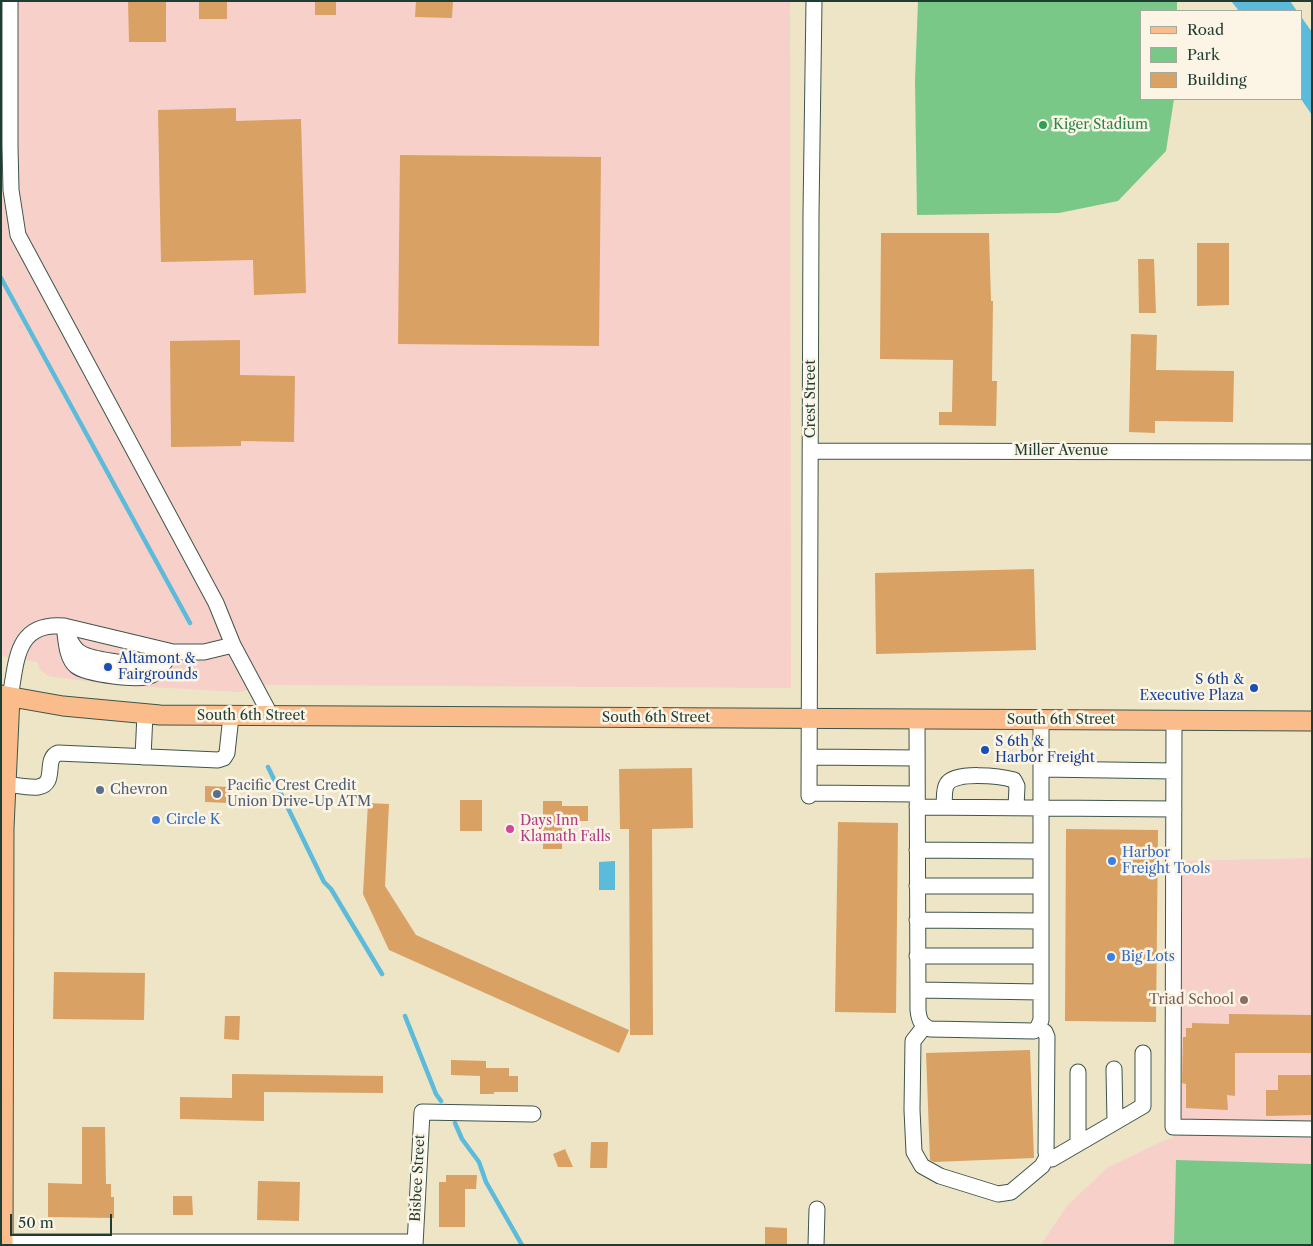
<!DOCTYPE html>
<style>
body{margin:0}
#map{position:relative;width:1313px;height:1246px;overflow:hidden;background:#ede5c6;font-family:"Libre Caslon Text",serif}
canvas{display:block}
.frame{position:absolute;inset:0;border:2px solid #1f3d34;pointer-events:none}
.legend{position:absolute;left:1140px;top:10px;width:162px;height:90px;box-sizing:border-box;background:#fcf5e5;border:1px solid #a4ab9e;margin:0;padding:6px 9px;list-style:none;font-size:15px;color:#1f3d34}
.legend li{display:flex;align-items:center;gap:10px;height:25px}
.legend b{width:25px;border:1px solid #a4ab9e}
.scale{position:absolute;left:10px;top:1214px;width:102px;height:22px;box-sizing:border-box;border:2px solid #1f3d34;border-top:0;padding-left:6px;font-size:15px;line-height:18px;white-space:nowrap;color:#1f3d34;-webkit-text-stroke:4px #fcf5e5;paint-order:stroke}
</style>
<div id="map">
<canvas width="1313" height="1246"></canvas>
<div class="frame"></div>
<ul class="legend">
<li><b style="height:6px;background:#fabc8b"></b>Road</li>
<li><b style="height:14px;background:#79c888"></b>Park</li>
<li><b style="height:14px;background:#d9a164"></b>Building</li>
</ul>
<div class="scale">50 m</div>
</div>
<script>
const context = document.querySelector('canvas').getContext('2d');
context.lineJoin = 'round';
function paint(path, color) {
  context.fillStyle = color;
  context.fill(path, 'evenodd');
}
function trace(path, color, width, dash) {
  context.strokeStyle = color;
  context.lineWidth = width;
  context.lineCap = dash ? 'butt' : 'round';
  context.setLineDash(dash || []);
  context.stroke(path);
}
function drawText(font, color, halo, rows, align = 'center') {
  context.font = font + ' "Libre Caslon Text",serif';
  context.lineWidth = 5;
  context.setLineDash([]);
  context.textBaseline = 'middle';
  context.strokeStyle = halo;
  context.fillStyle = color;
  for (const [text, x, y, turn = 0] of rows) {
    context.save();
    context.translate(x, y);
    context.rotate((+turn || 0) * Math.PI / 180);
    context.textAlign = isNaN(turn) ? turn : align;
    if (halo) context.strokeText(text, 0, 0);
    context.fillText(text, 0, 0);
    context.restore();
  }
}
const built = new Path2D(`
 M1,1H790L791,688L267,685L239,692L115,685L48,676L40,670L37,662L1,656Z
 M1312,858V1245H1041L1067,1206L1107,1168L1165,1140L1173,1138L1179,861Z`);
const green = new Path2D(`
 M918,1H1177V11H1142V99H1174L1166,151L1118,201L1059,213L917,215L915,81Z
 M1176,1160L1312,1164V1245H1174Z`);
const water = new Path2D(`
 M1231,1H1290L1297,11H1239Z
 M1302,18L1312,32V115L1301,99Z
 M615,861V890H599V862Z`);
const stream = new Path2D(`
 M1,278L190,623
 M268,767L324,882L331,889L382,974
 M405,1016L436,1094L441,1101
 M455,1123L462,1139L479,1162L486,1182L522,1245`);
const building = new Path2D(`
 M128,1H166V42H129Z
 M199,1H227V19H199Z
 M315,1H336V15H315Z
 M416,1H453L452,18L415,17Z
 M236,108V121L301,119L306,293L254,295L253,260L161,262L158,110Z
 M400,155L601,157L599,346L398,344Z
 M881,233H989L991,301H993L992,381H997L996,426L939,425V412H952L953,360L880,359Z
 M1197,243H1229V305L1197,306Z
 M1138,259H1154L1156,313H1139Z
 M1131,334L1157,335L1156,370L1234,371L1233,422L1155,421V433L1129,432Z
 M240,340V375L295,376L294,442L241,441V446L171,447L170,341Z
 M1034,569L1036,650L876,654L875,573Z
 M692,768L693,828L652,829L653,1035H630L629,829H620L619,769Z
 M205,786L230,787L229,803L205,802Z
 M460,800H482V831H460Z
 M543,801H562V806H588V821H562V849H543Z
 M368,803L389,804L385,886L416,935L629,1030L619,1053L389,950L363,894Z
 M838,822L898,823L896,1013L835,1012Z
 M1066,829L1158,830L1156,1022L1065,1021Z
 M54,972L145,973L144,1020L53,1019Z
 M1229,1014L1312,1015V1053H1235V1096L1227,1095L1228,1110L1186,1108V1084L1182,1083L1183,1037H1186V1028H1192V1023L1229,1024Z
 M225,1016H240L239,1040L224,1039Z
 M1030,1050L1034,1158L934,1162L930,1160L926,1053Z
 M451,1060L486,1061V1068H509V1076H518V1092H494V1094H480V1076L451,1075Z
 M232,1074L383,1076V1093L264,1092V1121L180,1119V1097L232,1098Z
 M1278,1075H1312V1115L1266,1116V1090H1278Z
 M82,1127H105L106,1184H111V1197H114V1218L48,1217V1183L82,1184Z
 M591,1142H608L607,1168H590Z
 M565,1149L573,1167H558L553,1154Z
 M446,1175H477L476,1189H465V1227H439V1182H446Z
 M258,1181L300,1182L299,1221L257,1220Z
 M173,1196H192L193,1215H173Z
 M765,1227L787,1228V1245H765Z`);
const minor = new Path2D(`
 M10,1V146L11,190L18,235L216,603L233,645L271,716
 M811,451L1312,452
 M64,626C66,638 66,658 76,666C86,674 141,682 152,675C160,670 167,659 173,652
 M69,638C72,644 75,650 81,653C90,659 132,665 143,664C153,662 161,657 169,653
 M10,697C17,661 15,622 64,626L173,652H204L233,645
 M917,719L918,1010C919,1020 921,1025 930,1029L1034,1031L1038,1027L1041,1020V720
 M1174,720L1173,1127L1312,1129
 M143,757L145,714
 M809,757L917,758
 M1041,769L1174,771
 M6,784C16,785 28,788 38,787C58,784 43,759 58,753L218,760L224,758L227,753L231,716
 M809,793L917,794
 M809,796L811,213L814,1
 M917,807L1174,809
 M944,807C945,800 943,790 947,784C955,771 1000,776 1014,780L1017,786L1016,807
 M917,850L1041,851
 M917,886H1041
 M917,920L1041,921
 M917,956H1041
 M918,990L1041,992
 M924,1027L913,1041L912,1110L914,1152L922,1166L940,1176L998,1194L1011,1192L1042,1166L1047,1157
 M1038,1027L1045,1032L1047,1037L1046,1152L1047,1157L1052,1159L1143,1106V1053
 M1114,1069L1115,1122
 M1078,1072V1143
 M3,1242H415
 M415,1245L422,1112L533,1114
 M816,1245L817,1209`);
const major = new Path2D(`
 M1,695L63,706L160,715L1312,721
 M3,1245L4,828L10,697`);
const markers = [
 [1043,125,5,"#2e9e5b"],
 [108,667,5,"#1a4fb4"],
 [1254,688,5,"#1a4fb4"],
 [985,750,5,"#1a4fb4"],
 [100,790,5,"#5c6f8a"],
 [217,794,5,"#5c6f8a"],
 [156,820,5,"#3f7fe0"],
 [510,829,5,"#d1479c"],
 [1112,861,5,"#3f7fe0"],
 [1111,957,5,"#3f7fe0"],
 [1244,1000,5,"#8d6e63"]
];
const leisureNames = [
 ["Kiger Stadium",1053,125]
];
const streetNames = [
 ["Crest Street",811,399,-90],
 ["Miller Avenue",1061,451],
 ["South 6th Street",251,716],
 ["South 6th Street",656,718],
 ["South 6th Street",1061,720],
 ["Bisbee Street",418,1178,-87]
];
const transitNames = [
 ["Altamont &",118,659],
 ["Fairgrounds",118,675],
 ["S 6th &",1244,680,"right"],
 ["Executive Plaza",1244,696,"right"],
 ["S 6th &",995,742],
 ["Harbor Freight",995,758]
];
const serviceNames = [
 ["Pacific Crest Credit",227,786],
 ["Union Drive-Up ATM",227,802],
 ["Chevron",110,790]
];
const shopNames = [
 ["Circle K",166,820],
 ["Harbor",1122,853],
 ["Freight Tools",1122,869],
 ["Big Lots",1121,957]
];
const hotelNames = [
 ["Days Inn",520,821],
 ["Klamath Falls",520,837]
];
const educationNames = [
 ["Triad School",1234,1000]
];
paint(built, '#f7d0c9');
paint(green, '#79c888');
paint(water, '#5cbbda');
trace(stream, '#5cbbda', 4.5);
paint(building, '#d9a164');
trace(minor, '#3e564a', 17);
trace(major, '#3e564a', 21);
trace(minor, '#fff', 15);
trace(major, '#fabc8b', 19);
for (const [x, y, r, color] of markers) {
  const dot = new Path2D();
  dot.arc(x, y, r, 0, 2 * Math.PI);
  context.fillStyle = color;
  context.fill(dot);
  trace(dot, '#fcf5e5', 2);
}
drawText('14px', '#27864d', '#fcf5e5', leisureNames, 'left');
drawText('14px', '#1f3d34', '#fcf5e5', streetNames);
drawText('14px', '#164399', '#fcf5e5', transitNames, 'left');
drawText('14px', '#4e5e75', '#fcf5e5', serviceNames, 'left');
drawText('14px', '#366cbe', '#fcf5e5', shopNames, 'left');
drawText('14px', '#b23c85', '#fcf5e5', hotelNames, 'left');
drawText('14px', '#785e54', '#fcf5e5', educationNames, 'right');
</script>
